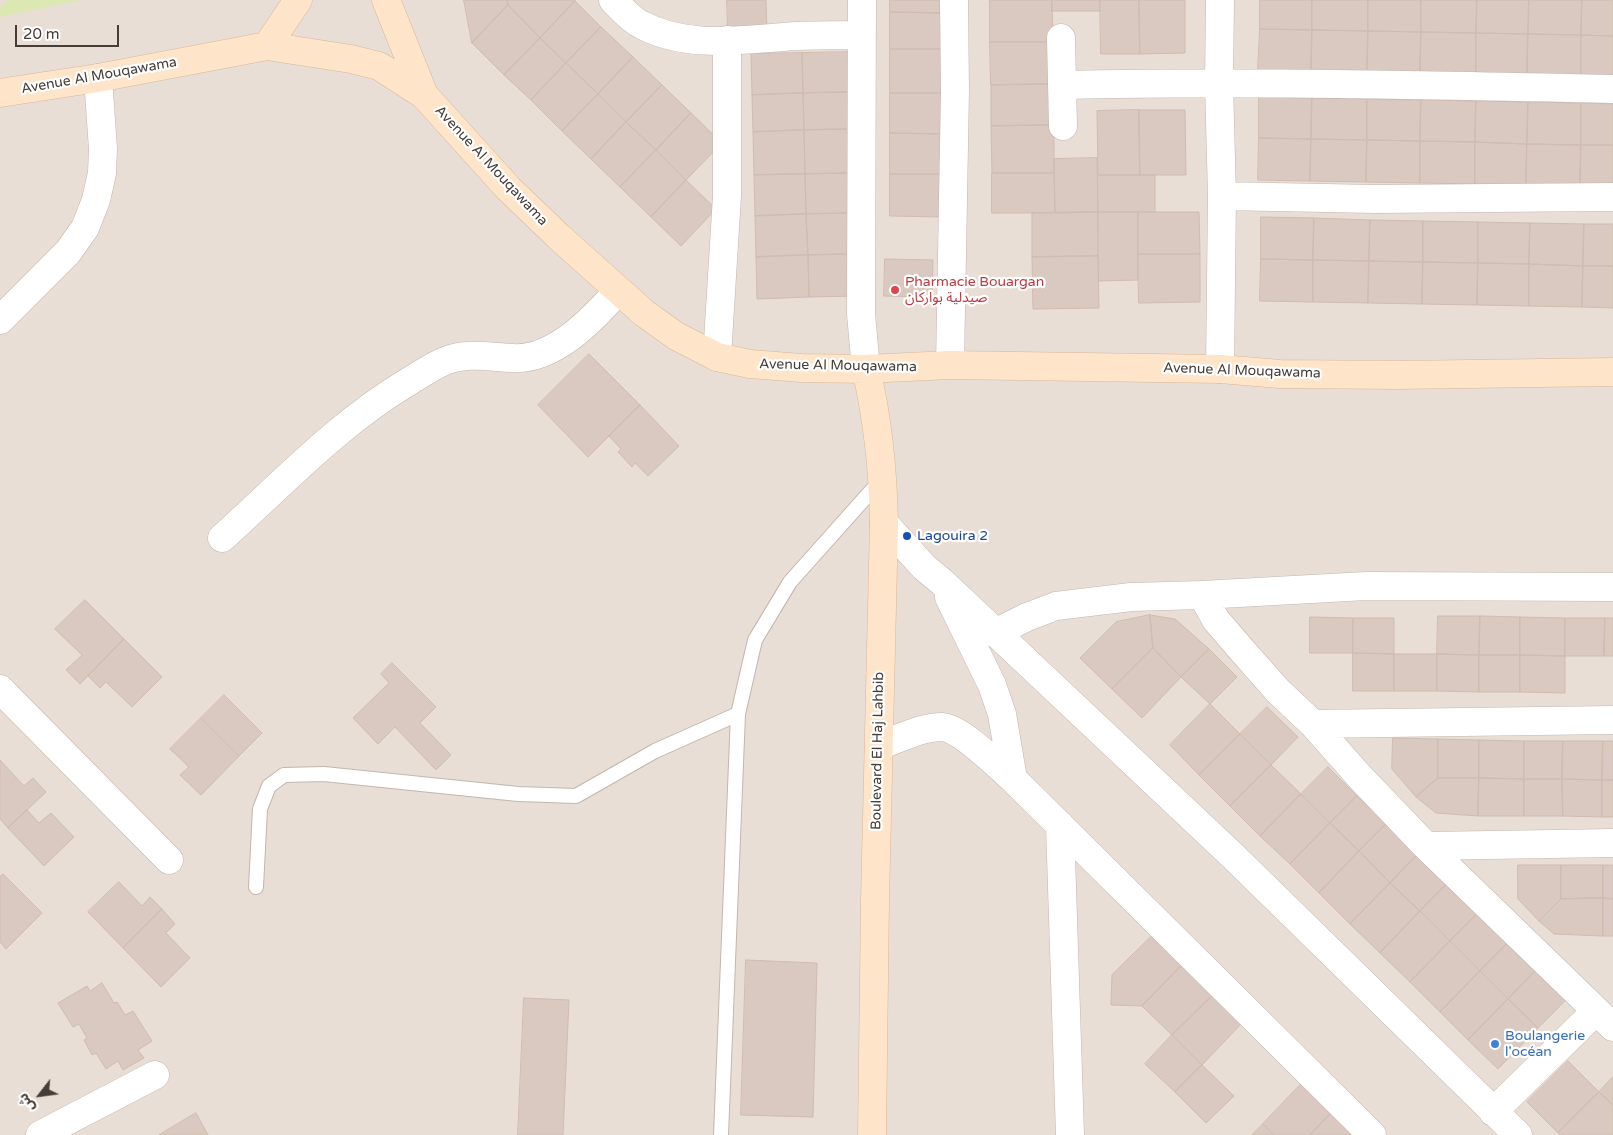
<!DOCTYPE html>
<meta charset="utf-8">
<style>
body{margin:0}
#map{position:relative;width:1613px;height:1135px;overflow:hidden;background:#f4eee8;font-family:"Varela Round","Noto Sans Arabic",sans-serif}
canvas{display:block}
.north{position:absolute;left:15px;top:1070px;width:50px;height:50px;-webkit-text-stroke:4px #fff;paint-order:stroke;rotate:240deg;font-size:14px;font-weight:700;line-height:20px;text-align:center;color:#473d37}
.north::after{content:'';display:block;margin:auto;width:18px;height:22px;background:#473d37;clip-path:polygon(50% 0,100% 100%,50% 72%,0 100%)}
.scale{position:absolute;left:15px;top:25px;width:104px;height:22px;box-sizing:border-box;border:2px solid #473d37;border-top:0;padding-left:6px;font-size:15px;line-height:18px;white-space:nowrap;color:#473d37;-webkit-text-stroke:4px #fff;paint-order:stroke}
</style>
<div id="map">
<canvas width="1613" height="1135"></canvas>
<div class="north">ش</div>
<div class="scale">20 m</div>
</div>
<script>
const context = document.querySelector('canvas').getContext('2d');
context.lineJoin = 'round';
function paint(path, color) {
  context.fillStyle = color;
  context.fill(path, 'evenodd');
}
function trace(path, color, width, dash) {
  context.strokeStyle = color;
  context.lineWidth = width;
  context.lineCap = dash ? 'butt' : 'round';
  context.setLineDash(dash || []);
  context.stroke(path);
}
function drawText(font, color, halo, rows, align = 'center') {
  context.font = font + ' "Varela Round","Noto Sans Arabic",sans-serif';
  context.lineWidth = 4.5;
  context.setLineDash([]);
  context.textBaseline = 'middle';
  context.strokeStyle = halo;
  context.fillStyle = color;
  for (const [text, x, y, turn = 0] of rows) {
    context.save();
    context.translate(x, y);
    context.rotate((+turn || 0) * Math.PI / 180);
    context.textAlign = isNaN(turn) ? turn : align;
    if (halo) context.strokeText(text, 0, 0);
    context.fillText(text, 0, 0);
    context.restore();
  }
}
const residential = new Path2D(`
 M0,0H1613V1135H0Z`);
const green = new Path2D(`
 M8,0H81L0,17V7Z`);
const building = new Path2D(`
 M464,0H507L508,5L472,43Z
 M507,0H575V1L540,38L508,5Z
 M727,0H766L767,30L728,31Z
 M890,0H941V13L890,12Z
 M990,0H1052L1053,42H990Z
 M1052,0H1100V11H1052Z
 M1100,0H1139L1140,54H1101Z
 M1139,0H1185V53L1140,54Z
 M1260,0H1312V30L1260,29Z
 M1312,0H1368V31L1312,30Z
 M1368,0H1421V32L1368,31Z
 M1421,0H1477L1476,33L1421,32Z
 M1477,0H1529L1528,34L1476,33Z
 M1529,0H1582L1581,35L1528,34Z
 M1582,0H1613V36L1581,35Z
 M575,1L601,27L566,63L540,38Z
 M508,5L540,38L504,75L472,43Z
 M890,12L941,13V49H890Z
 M601,27L633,57L598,94L566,63Z
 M1260,29L1312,30L1311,72L1258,70Z
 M1312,30L1368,31L1367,72H1311Z
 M1368,31L1421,32L1420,74L1367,72Z
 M1421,32L1476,33V75L1420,74Z
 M1476,33L1528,34L1527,76L1476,75Z
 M1528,34L1581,35V77L1527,76Z
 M1581,35L1613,36V78L1581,77Z
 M540,38L566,63L531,100L504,75Z
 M990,42H1053V84L991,85Z
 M890,49H941L942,93H890Z
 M853,52L855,92L803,93L802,53Z
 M802,53L803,93L752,95L751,54Z
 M633,57L662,85L626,122L598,94Z
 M566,63L598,94L562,131L531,100Z
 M1053,84L1054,125L991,126V85Z
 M662,85L691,113L656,150L626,122Z
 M855,92V129L804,130L803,93Z
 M803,93L804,130L753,132L752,95Z
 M890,93H942V134L890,133Z
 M598,94L626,122L591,159L562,131Z
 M1259,97L1312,98L1311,139L1259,138Z
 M1312,98L1367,99V140L1311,139Z
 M1367,99L1421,100L1420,141L1367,140Z
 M1421,100L1476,101L1475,142L1420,141Z
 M1476,101L1528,102L1527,144L1475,142Z
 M1528,102L1581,103V145L1527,144Z
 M1581,103L1613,104V145H1581Z
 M1139,110H1185L1186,175H1140Z
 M1139,110L1140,175H1098L1097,111Z
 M691,113L722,143L686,180L656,150Z
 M626,122L656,150L620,187L591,159Z
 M1054,125V173H992L991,126Z
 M855,129L856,173L805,174L804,130Z
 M804,130L805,174L754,175L753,132Z
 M890,133L942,134L941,174H890Z
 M1259,138L1311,139L1310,181L1258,180Z
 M1311,139L1367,140L1366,182L1310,181Z
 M1367,140L1420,141V183L1366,182Z
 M1420,141L1475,142V184L1420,183Z
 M1475,142L1527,144L1526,185L1475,184Z
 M1527,144L1581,145L1580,187L1526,185Z
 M1581,145H1613V187H1580Z
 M656,150L686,180L651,217L620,187Z
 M1097,158L1098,212L1055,213L1054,159Z
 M856,173L858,213L806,214L805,174Z
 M992,173H1054L1055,213H992Z
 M805,174L806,214L755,216L754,175Z
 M890,174H941L942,217L890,216Z
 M1098,175H1155V212H1098Z
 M686,180L716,209L681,246L651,217Z
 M1098,212H1138V280L1099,281Z
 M1098,212V256L1032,257V213Z
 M1138,212H1199L1200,254H1138Z
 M858,213L859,254L808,255L806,214Z
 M806,214L808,255L756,257L755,216Z
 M1261,217L1314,218L1313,260L1261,259Z
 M1314,218L1370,220L1369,261L1313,260Z
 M1370,220L1423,221V262L1369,261Z
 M1423,221L1478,222V263L1423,262Z
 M1478,222L1530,223L1529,264L1478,263Z
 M1530,223L1584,224L1583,266L1529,264Z
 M1584,224H1613V266H1583Z
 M859,254L860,296L809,297L808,255Z
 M1138,254H1200V302L1139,303Z
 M808,255L809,297L757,299L756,257Z
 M1098,256L1099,308L1033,309L1032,257Z
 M885,259L933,260L932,297L884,296Z
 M1261,259L1313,260V302L1260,301Z
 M1313,260L1369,261L1368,303L1313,302Z
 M1369,261L1423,262L1422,304L1368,303Z
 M1423,262L1478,263L1477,305L1422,304Z
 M1478,263L1529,264V306L1477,305Z
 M1529,264L1583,266L1582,307L1529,306Z
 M1583,266H1613V308L1582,307Z
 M589,354L640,405L588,457L538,405Z
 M640,405L679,446L648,476L635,463L632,467L618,452L621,449L609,436Z
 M85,600L124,639L80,684L66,670L82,655L55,629Z
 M1150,615L1153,648L1112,689L1080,658L1116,622Z
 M1150,615L1175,619L1209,649L1181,677L1153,648Z
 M1438,616H1480L1479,655L1437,654Z
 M1480,616L1520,617V655H1479Z
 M1310,617L1353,618V653H1310Z
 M1520,617L1565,618V656L1520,655Z
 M1353,618H1394V654L1353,653Z
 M1565,618H1605L1604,656H1565Z
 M1605,618H1613V656H1604Z
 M124,639L162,677L132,707L106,682L100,688L88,676Z
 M1153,648L1181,677L1142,718L1112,689Z
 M1209,649L1237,677L1210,704L1181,677Z
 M1353,653L1394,654V691H1353Z
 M1394,654H1437V691H1394Z
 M1437,654L1479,655V692L1437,691Z
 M1479,655H1520V692H1479Z
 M1520,655L1565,656V693L1520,692Z
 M392,663L436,707L420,723L451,755L436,770L395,727L378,744L353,718L389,683L381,674Z
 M224,695L262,733L239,756L201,718Z
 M1210,704L1240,734L1199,775L1170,745Z
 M1267,707L1298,737L1271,765L1240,734Z
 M201,718L239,756L201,795L180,775L189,767L170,749Z
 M1240,734L1271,765L1230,806L1199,775Z
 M1393,738L1438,739V778L1416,797L1392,769Z
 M1438,739L1479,740V778H1438Z
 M1479,740L1524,741V779L1479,778Z
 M1524,741H1563L1562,779H1524Z
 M1563,741H1603L1602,780L1562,779Z
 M1603,741H1613V780H1602Z
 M0,760L24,786L33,778L46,792L8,828L0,819Z
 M1271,765L1301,794L1260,836L1230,806Z
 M1328,767L1357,796L1330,823L1301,794Z
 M1438,778H1479L1478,816L1436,813L1416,797Z
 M1479,778L1524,779V816H1478Z
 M1524,779H1562L1563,816H1524Z
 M1562,779L1602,780V817L1563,816Z
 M1602,780H1613V817H1602Z
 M1301,794L1330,823L1290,864L1260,836Z
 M1357,796L1386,824L1359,851L1330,823Z
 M27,810L39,823L51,813L74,837L44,866L8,828Z
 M1330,823L1359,851L1319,893L1290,864Z
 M1386,824L1417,855L1390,883L1359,851Z
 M1359,851L1390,883L1350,924L1319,893Z
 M1417,855L1447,884L1420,911L1390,883Z
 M1518,865H1561V899L1539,921L1518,899Z
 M1561,865H1603V898L1561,899Z
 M1603,865H1613V899L1603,898Z
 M3,874L42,913L6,949L0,942V877Z
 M119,882L142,906L150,897L162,909L123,948L88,912Z
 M1390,883L1420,911L1380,953L1350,924Z
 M1447,884L1478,913L1450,941L1420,911Z
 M1603,898V936L1554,934L1539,921L1561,899Z
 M1603,898L1613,899V936H1603Z
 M162,909L175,924L166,933L190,958L161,987L123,948Z
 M1420,911L1450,941L1410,982L1380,953Z
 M1478,913L1508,943L1480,971L1450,941Z
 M1153,935L1182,965L1142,1006L1111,1005L1112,975Z
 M1450,941L1480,971L1440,1012L1410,982Z
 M1508,943L1536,970L1508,999L1480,971Z
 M746,960L817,963L813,1117L741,1115Z
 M1182,965L1213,995L1172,1035L1142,1006Z
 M1536,970L1566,1000L1538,1028L1508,999Z
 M1480,971L1508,999L1468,1040L1440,1012Z
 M102,983L114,1003L117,1002L125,1015L133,1011L152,1041L138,1050L144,1058L123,1070L118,1061L106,1069L96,1053L92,1055L84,1040L87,1038L79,1024L73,1027L58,1003L87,986L90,991Z
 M1213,995L1242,1023L1202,1065L1172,1035Z
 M524,998L569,1000L563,1135H518Z
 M1508,999L1538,1028L1498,1069L1468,1040Z
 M1172,1035L1202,1065L1175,1092L1145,1064Z
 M1568,1061L1599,1092L1558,1133L1527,1102Z
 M1202,1065L1234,1096L1206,1123L1175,1092Z
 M1613,1077V1105L1599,1092Z
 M1302,1083L1332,1112L1310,1135H1274L1263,1124Z
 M1599,1092L1613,1105V1135H1561L1558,1133Z
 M1332,1112L1356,1135H1310Z
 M196,1113L208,1135H159Z
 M1263,1124L1274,1135H1252Z`);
const lane = new Path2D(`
 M256,887L260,809L269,786L284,775L324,774L518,794L576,796L655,751L738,714
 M721,1135L738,714L755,640L790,582L881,480`);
const street = new Path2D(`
 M613,0C621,8 631,20 642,25C690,50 745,39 797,36C818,35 840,35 862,35
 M862,0L861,314L866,369
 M1061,38L1063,126
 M1062,85C1246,81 1430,85 1613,89
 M1222,196L1375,199L1613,197
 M0,320L68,252L85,228L96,200L102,173L103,149L98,78
 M717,357L727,196V40
 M950,365L955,90L954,0
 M1220,369L1222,196L1219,84L1220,0
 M884,523L924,567L942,582L1234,857L1518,1135
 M222,538C282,484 339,423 408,382C420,375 432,366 445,361C467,352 490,357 512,358C554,361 593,319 618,291
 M1202,595L1366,586L1613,587
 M949,597L992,685L1002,714L1013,779
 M995,633L1027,617L1056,606L1131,597L1202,595L1216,620L1240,648L1278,691L1313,724L1359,776L1426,846L1613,1027
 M0,689L169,860
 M1313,724L1613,720
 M879,746C898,739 921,727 942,727C961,728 998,766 1013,779L1372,1135
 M1060,825L1070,1135
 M1426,846L1613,843
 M1493,1112L1596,1011
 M40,1135L155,1075`);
const secondary = new Path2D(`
 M386,0L424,95
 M267,46L298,0
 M0,93L98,78L267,46L351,59L379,66L424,95L508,188L559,237L644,313L676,336L717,357L750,364L802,368L866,369L950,365L1220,369L1280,374L1397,375L1613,372
 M866,369C878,420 883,471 884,523L875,901L872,1135`);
const markers = [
 [895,290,5,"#e0444e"],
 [907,536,5,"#1a4fb4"],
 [1495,1044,5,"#3f7fe0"]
];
const streetNames = [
 ["Avenue Al Mouqawama",99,76,-10],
 ["Avenue Al Mouqawama",491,166,47],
 ["Avenue Al Mouqawama",838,366,1],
 ["Avenue Al Mouqawama",1242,371,2],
 ["Boulevard El Haj Lahbib",878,751,-89]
];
const healthNames = [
 ["Pharmacie Bouargan",905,282],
 ["صيدلية بواركان",905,298]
];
const transitNames = [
 ["Lagouira 2",917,536]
];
const shopNames = [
 ["Boulangerie",1505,1036],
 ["l'océan",1505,1052]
];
paint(residential, '#e8ded6');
paint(green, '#dce8b1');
paint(building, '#d9c9c0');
trace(building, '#d0bcb1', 1);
trace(lane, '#c3b6ad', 16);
trace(street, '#c3b6ad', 29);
trace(secondary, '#d7b89a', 29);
trace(lane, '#fff', 14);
trace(street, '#fff', 28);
trace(secondary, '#fee4c8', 28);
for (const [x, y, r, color] of markers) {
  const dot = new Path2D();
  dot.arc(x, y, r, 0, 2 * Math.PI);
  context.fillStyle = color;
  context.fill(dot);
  trace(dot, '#fff', 2);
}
drawText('14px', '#473d37', '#fff', streetNames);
drawText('14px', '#be3a42', '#fff', healthNames, 'left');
drawText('14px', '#164399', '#fff', transitNames, 'left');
drawText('14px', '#366cbe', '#fff', shopNames, 'left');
</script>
